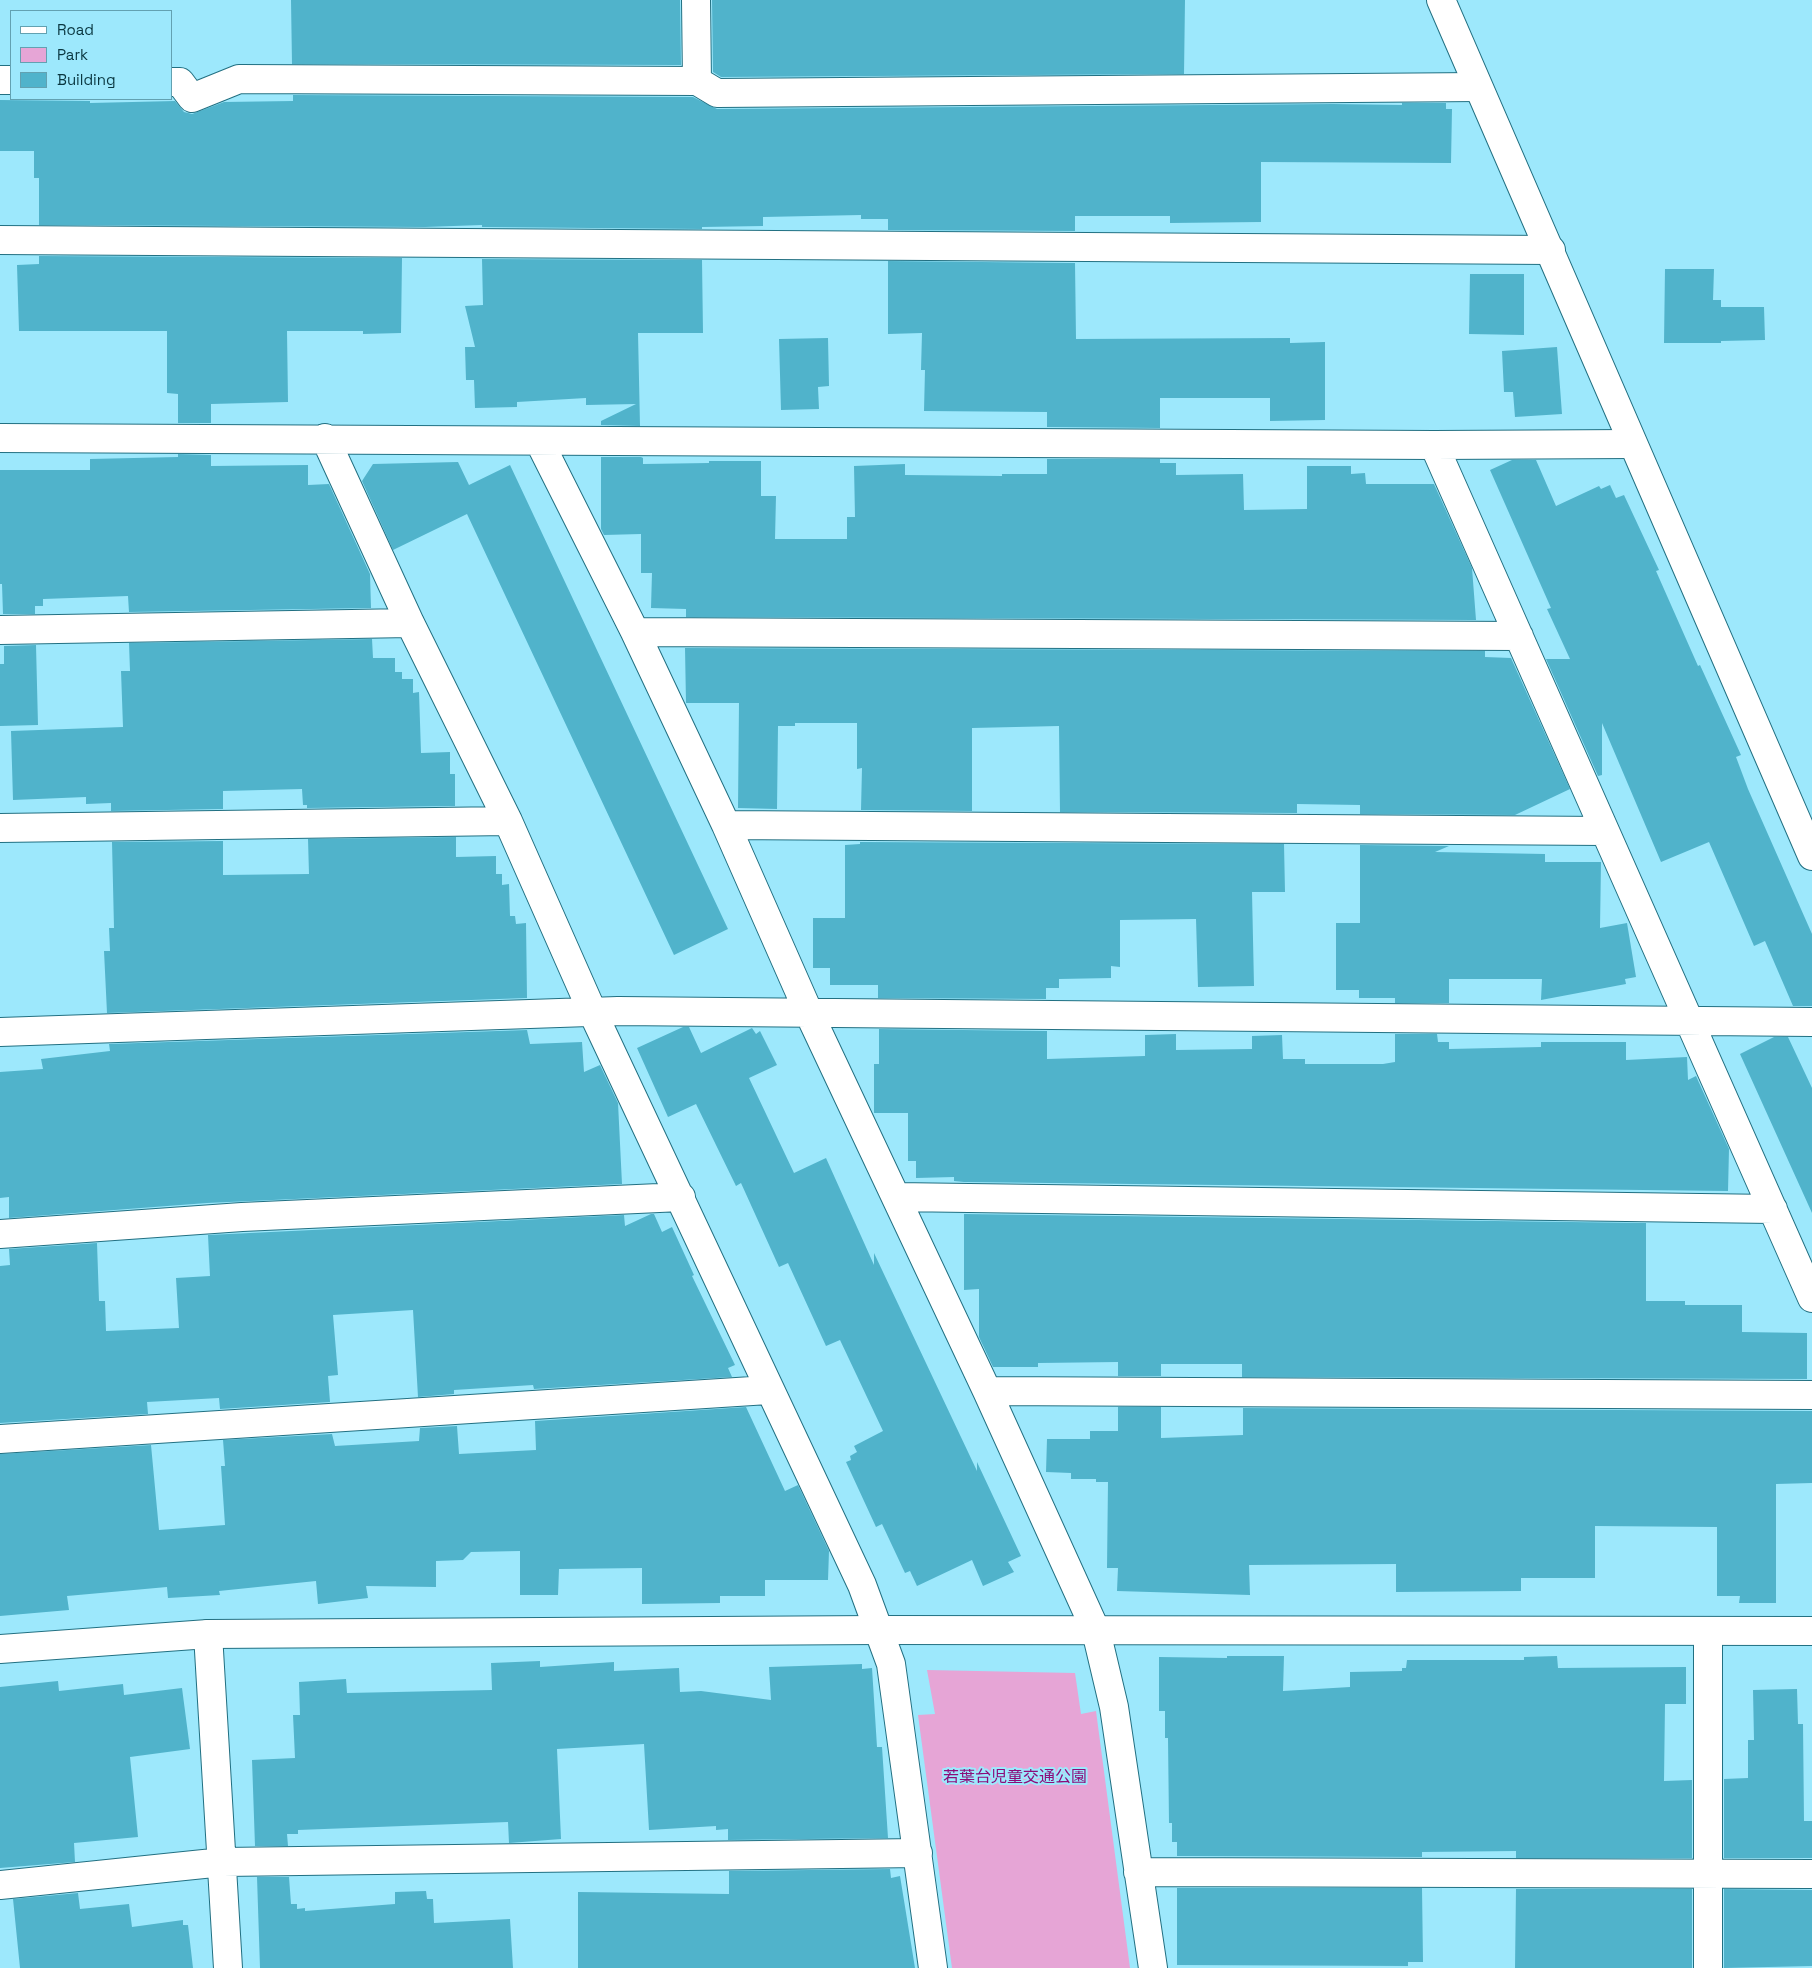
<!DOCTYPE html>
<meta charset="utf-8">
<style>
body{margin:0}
#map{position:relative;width:1812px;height:1968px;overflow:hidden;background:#9de8fc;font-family:"Space Grotesk",sans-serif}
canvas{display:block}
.legend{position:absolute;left:10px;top:10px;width:162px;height:90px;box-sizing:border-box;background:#9de8fc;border:1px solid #62a1b1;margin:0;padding:6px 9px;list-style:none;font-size:15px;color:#0a3740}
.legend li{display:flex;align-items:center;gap:10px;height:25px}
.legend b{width:25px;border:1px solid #62a1b1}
</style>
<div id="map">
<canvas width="1812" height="1968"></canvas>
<ul class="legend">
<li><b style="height:6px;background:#fff"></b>Road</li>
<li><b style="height:14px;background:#e6a5d6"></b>Park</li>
<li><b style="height:14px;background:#50b3cb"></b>Building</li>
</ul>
</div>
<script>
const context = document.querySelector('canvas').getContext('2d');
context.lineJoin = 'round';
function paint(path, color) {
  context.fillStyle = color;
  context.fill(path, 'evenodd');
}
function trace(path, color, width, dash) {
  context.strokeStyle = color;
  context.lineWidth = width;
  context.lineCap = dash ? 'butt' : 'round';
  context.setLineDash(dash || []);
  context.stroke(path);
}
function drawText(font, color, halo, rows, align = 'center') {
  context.font = font + ' "Space Grotesk","Noto Sans JP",sans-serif';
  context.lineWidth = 4;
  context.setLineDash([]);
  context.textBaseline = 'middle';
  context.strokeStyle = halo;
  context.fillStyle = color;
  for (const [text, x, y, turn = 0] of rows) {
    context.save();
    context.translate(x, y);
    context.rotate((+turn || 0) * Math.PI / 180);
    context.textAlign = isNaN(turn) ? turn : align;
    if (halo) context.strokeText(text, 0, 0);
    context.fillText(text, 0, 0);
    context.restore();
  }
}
const green = new Path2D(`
 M927,1670L1075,1673L1081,1714L1096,1711L1130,1968H952L918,1715L935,1714Z`);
const building = new Path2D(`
 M291,0H680L681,65L292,64Z
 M712,0H1185L1184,74L721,77L713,72Z
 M293,95L693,97L717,109L1333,104L1402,105V103H1446V109H1452L1451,163L1261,162V222L1170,223V216H1075V231L888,230V219H861V215L763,217V226L702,227V229L482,227V225L425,227L39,225V178H34V151H0V100L90,101V103L175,101L184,112L192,114L224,102L293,101Z
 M39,256L402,258L401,333L363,334V331H287L288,402L211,404V423H178V394L167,393V331H19L17,265L39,264Z
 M482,259L702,260L703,333H638L640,426L601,425V421L636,404L586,405V398L517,402V407L475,408L474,380H466L465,347H475L465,306L483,305Z
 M888,261L1075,263L1076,339L1290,338V343L1325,342V420L1270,421V398H1160V428L1047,427V412L924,411L925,370H921L922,333L888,334Z
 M1665,269H1714L1713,300H1721V307H1764L1765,340L1721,341V343H1664Z
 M1470,274H1524V335L1469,334Z
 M828,338L829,386L818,387L819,409L781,410L779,339Z
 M1557,347L1562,414L1515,417L1513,392H1504L1502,351Z
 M178,454L211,455V466L308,465V485L329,484L370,574L371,608L129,612L128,596L43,599V606H35V614H3L2,584H0V470H90V459L178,457Z
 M601,457H641L643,458V464L709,463V461H761V496H776L775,539H847V517H855L854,466L905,464V475L1002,476V474H1047V459H1160V463H1176V475L1243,474L1244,510L1307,509V466H1351V474L1365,473L1366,484H1434L1472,568L1476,620L686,617V609L651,608L652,573H641V534L604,535L601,529Z
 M1512,460H1536L1556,506L1599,486L1601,489L1610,485L1616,498L1624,495L1659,570L1656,571L1698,666L1700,665L1741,755L1736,757L1748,789L1812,934V1006H1793L1765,941L1754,946L1709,842L1661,862L1602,723V775L1598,776L1546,659H1570L1547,609L1551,608L1490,470Z
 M458,462L469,485L510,465L728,929L674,955L467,514L393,550L362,481L373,464Z
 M372,639L373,658H395V672H402V679H413V693L419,692L421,753L450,752V774H455V806L307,808V805H303L302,789L223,791V809L111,811V803L86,804V797L13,800L11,731L123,727L121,671H130L129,643Z
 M36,645L38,725L0,726V664H4V646Z
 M685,648L1485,651V657L1511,658L1570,789L1515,815L1360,814V805L1297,804V813L1060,812L1059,726L972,728V811L861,810L862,768L857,769V723H795V726H778L777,809L738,808L739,703H686Z
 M456,837V857L496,856V874H502V885L509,884L510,916H515L516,924L526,923L527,998L107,1013L104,951H110L109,928H114L112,842L223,841V875L309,874L308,839Z
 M860,842L1284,844L1285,892H1252L1254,986L1198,987L1196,919L1120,920V967L1111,966V978L1059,979V988H1046V999L878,998V985H830V968H813V918H845V845L860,844Z
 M1360,845L1449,846L1435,852L1545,854V862H1601L1600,928L1627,923L1636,977L1625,979L1626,984L1541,1000L1542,979H1449V1003H1395V998H1359V990H1336V923H1360Z
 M683,1027H689L701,1053L752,1028L756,1034L760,1031L777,1065L749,1078L794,1173L826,1158L874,1265V1253L977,1471V1462L1021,1556L1008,1562L1014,1572L983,1586L972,1560L917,1586L910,1571L905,1573L882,1524L876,1527L846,1462L851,1460L850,1456L857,1452L854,1446L883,1431L840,1340L826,1346L788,1263L779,1267L741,1183L736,1186L696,1104L668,1117L637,1048Z
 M879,1029L1047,1031V1059L1145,1056V1035L1176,1034V1050L1252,1049V1036L1282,1035L1283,1059H1305V1064H1383L1395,1062V1034H1437L1438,1042H1449V1049L1541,1047V1042H1626V1060L1687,1057L1688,1080L1696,1076L1729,1149L1728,1191L964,1182L954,1181V1177L916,1178V1161H908V1113H874V1064H879Z
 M527,1030L530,1044L582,1042L584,1072L600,1065L618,1103L622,1184L207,1203L9,1218V1197L0,1198V1072L43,1069L41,1059L110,1051L109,1044Z
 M1774,1037H1788L1812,1088V1213L1740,1054Z
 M651,1214H654L662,1232L672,1227L694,1275L692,1276L735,1365L728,1368L732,1377L534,1389L533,1385L454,1390V1394L418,1397L413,1310L333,1315L338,1375L328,1376L330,1402L220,1409L219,1398L147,1402L148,1414L0,1423V1266L10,1265L9,1249L97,1243L99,1301H105L106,1331L179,1328L176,1278L210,1276L208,1235L624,1215L625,1226Z
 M964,1214L1646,1223V1301H1685V1305H1742V1332L1807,1333V1379L1242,1377V1364H1161V1376H1118V1362L1038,1363V1367H993L979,1337V1289L964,1290Z
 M746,1407L785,1491L798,1485L829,1551L828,1580H765V1596H720V1603L642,1604V1568L559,1569L558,1595H520V1551L471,1552L463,1560L436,1561V1587L366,1586L368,1598L318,1604L316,1581L219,1591L220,1595L168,1598L167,1587L67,1596L69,1610L0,1616V1454L151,1445L159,1530L225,1525L221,1466H225L223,1440L332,1434L335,1446L419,1441L420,1428L457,1426L459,1454L536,1450L535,1421Z
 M1118,1407H1161V1438L1243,1435V1408L1812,1411V1483L1776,1484V1603H1739L1740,1596H1717V1527L1595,1526V1578H1521V1591L1396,1592V1564L1249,1565L1250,1595L1117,1591L1118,1568H1107L1108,1482H1096V1479H1071V1473L1046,1472L1047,1439H1090V1431H1118Z
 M1227,1656H1284L1283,1691L1350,1687V1672L1402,1671V1668H1406L1407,1660H1524V1657L1557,1656L1558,1668L1686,1667V1704H1665L1664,1781L1692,1780V1858H1516V1851L1422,1852V1857L1177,1856V1842H1172V1823H1169L1168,1738H1165V1711H1159V1657L1227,1658Z
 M540,1661V1667L614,1662V1671L679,1668L680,1692L701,1691L771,1700L769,1667L862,1664V1669L872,1668L877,1747H882L888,1838L728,1840V1829L716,1830V1826L649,1830L644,1744L557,1749L561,1839L509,1843L508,1822L298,1830V1834H287L288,1846H255L252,1760L295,1758L293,1715H300L299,1682L346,1679L347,1693L492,1690L491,1663Z
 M58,1681L59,1691L123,1684L124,1695L182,1688L190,1749L130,1757L138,1837L74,1843L75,1862L0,1868V1687Z
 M1797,1689L1798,1724H1803L1804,1821H1812V1858H1724V1779L1748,1778V1740H1754L1753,1690Z
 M890,1869L891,1878L900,1876L915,1968H578V1892L729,1894V1871Z
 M257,1877H289L291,1904H297V1909L305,1908V1911L395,1904V1892L426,1891L427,1899H433L434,1923L510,1919L513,1968H260Z
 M1177,1888H1422L1423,1962H1408V1966L1177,1965Z
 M1516,1889H1692V1968H1515Z
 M1724,1889L1812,1890V1966L1724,1968Z
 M78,1893L80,1909L129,1904L132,1927L183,1920V1925H188L193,1968H20L13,1899Z`);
const minor = new Path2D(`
 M696,0L697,81
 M0,80H11
 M171,82H180L192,98L239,79L697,81L717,93L1478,87
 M0,240L1551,250
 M0,438L1434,445L1632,444
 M325,438L410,623L508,821L592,1011L862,1585L891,1664L933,1968
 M539,441L635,632L726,825L808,1011L987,1391L1096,1631L1114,1707L1153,1968
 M1434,445L1812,1298
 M0,630L410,623
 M635,632L1519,636
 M726,825L1605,831
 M0,828L508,821
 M0,1032L618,1011L1812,1022
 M896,1197L1773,1209
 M0,1234L242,1217L681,1197
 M987,1391L1812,1395
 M0,1439L768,1390
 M1708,1631V1968
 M208,1634L228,1968
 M1138,1872L1812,1874
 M0,1885L223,1862L918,1853`);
const tertiary = new Path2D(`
 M1441,0L1812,856
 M0,1649L208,1634L878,1630L1812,1631`);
const parkNames = [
 ["若葉台児童交通公園",1015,1778]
];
paint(green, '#e6a5d6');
paint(building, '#50b3cb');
trace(minor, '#227082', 30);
trace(tertiary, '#227082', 30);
trace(minor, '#fff', 28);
trace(tertiary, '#fff', 28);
drawText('16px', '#8c0c79', '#9de8fc', parkNames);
</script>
